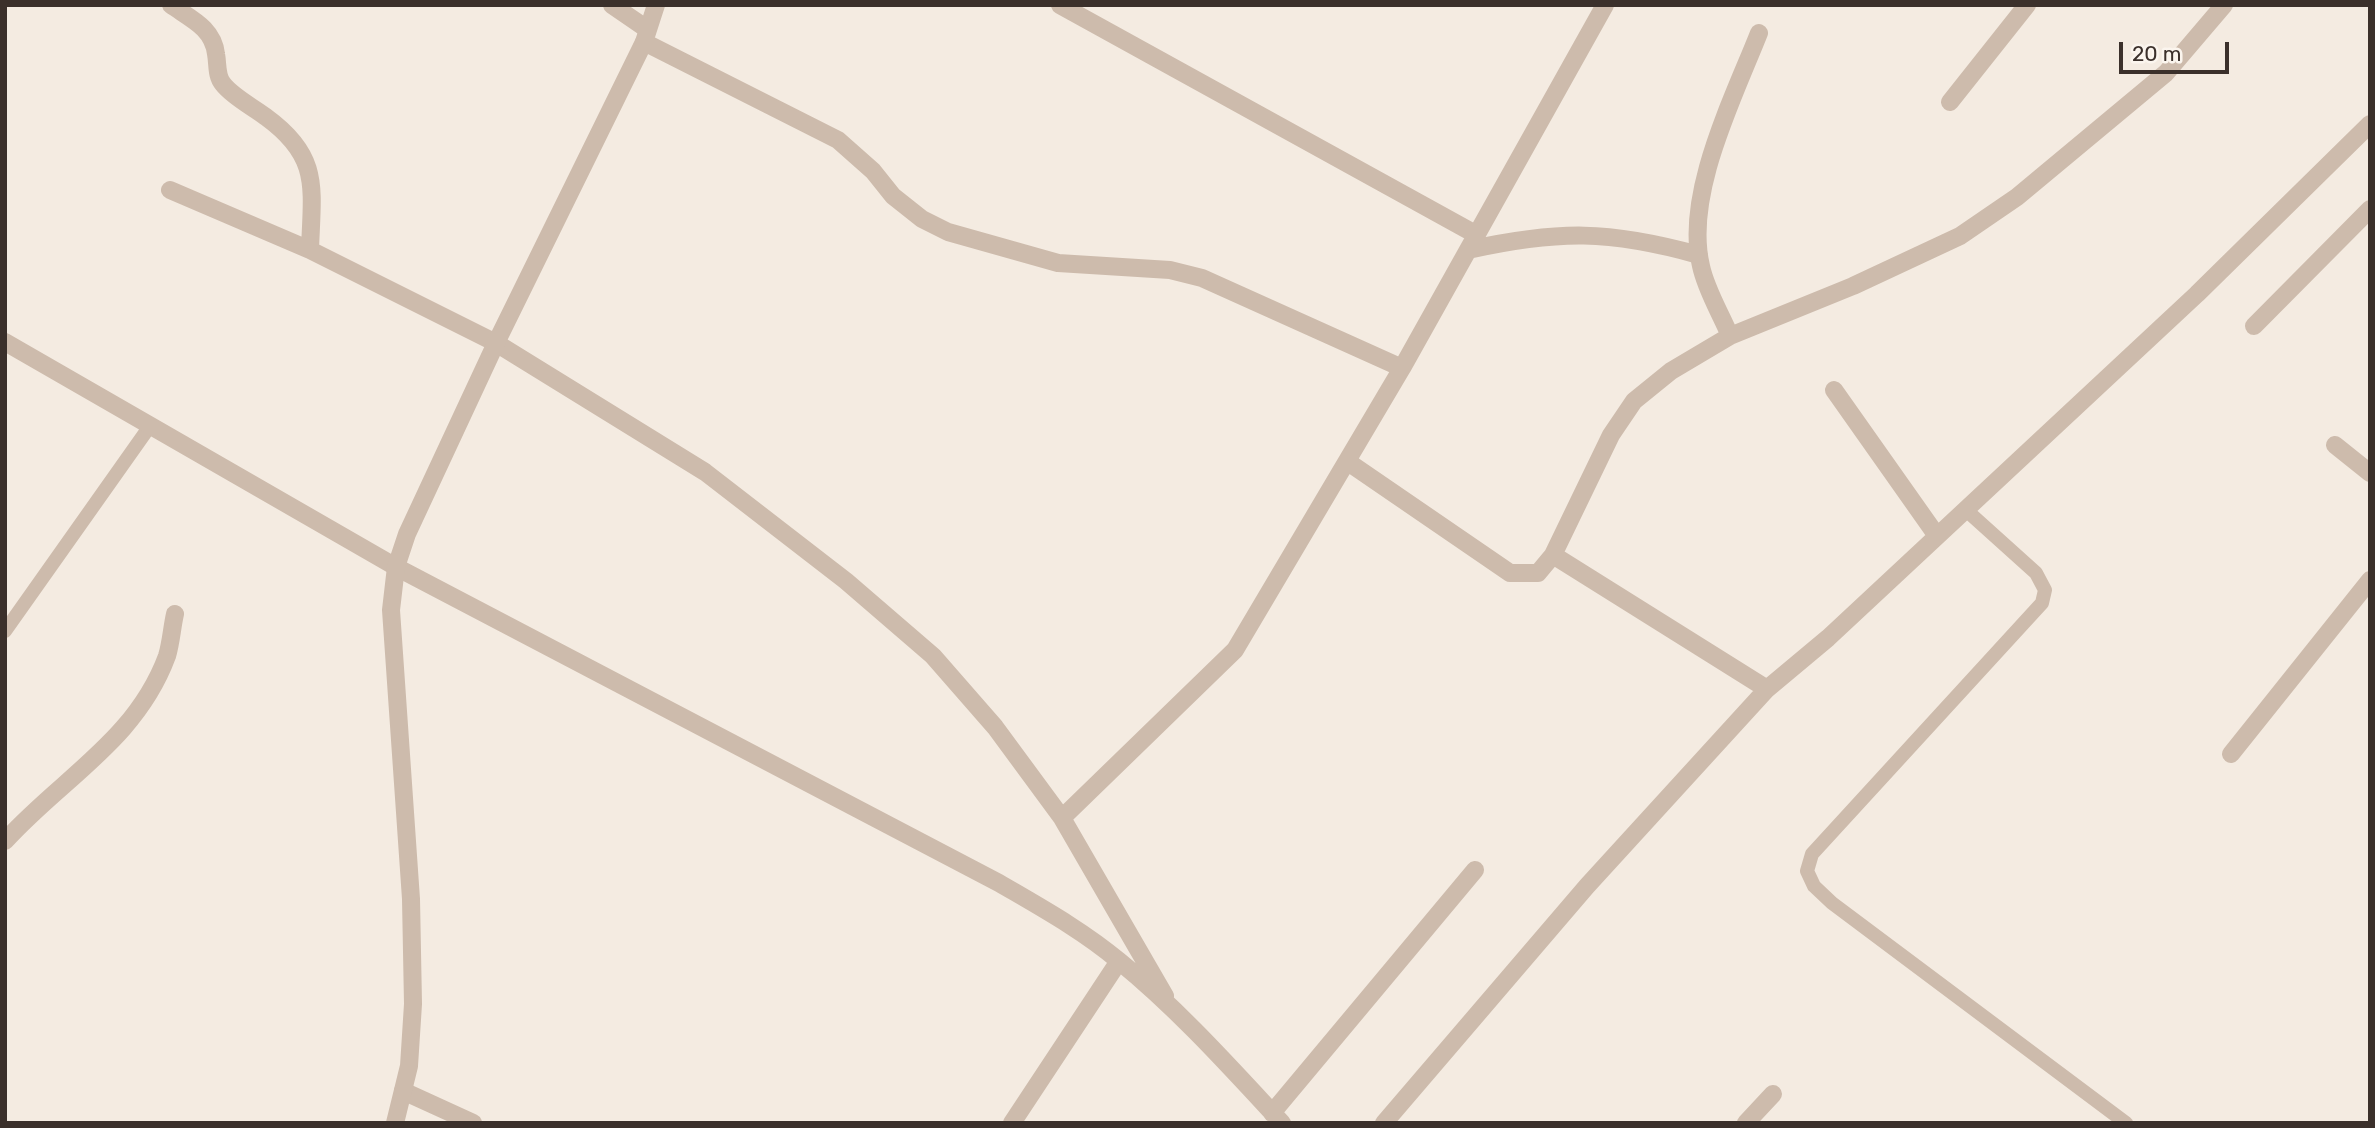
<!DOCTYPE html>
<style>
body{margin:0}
#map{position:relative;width:2375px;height:1128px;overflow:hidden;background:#f4ebe1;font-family:Rubik,sans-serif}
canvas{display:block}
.frame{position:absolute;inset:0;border:7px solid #3b302b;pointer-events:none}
.scale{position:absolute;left:2119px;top:42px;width:110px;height:32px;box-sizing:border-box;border:4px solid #3b302b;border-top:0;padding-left:9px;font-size:21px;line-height:24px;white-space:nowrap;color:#3b302b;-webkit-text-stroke:5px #fbf5ee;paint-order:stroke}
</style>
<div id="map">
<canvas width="2375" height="1128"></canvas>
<div class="frame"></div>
<div class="scale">20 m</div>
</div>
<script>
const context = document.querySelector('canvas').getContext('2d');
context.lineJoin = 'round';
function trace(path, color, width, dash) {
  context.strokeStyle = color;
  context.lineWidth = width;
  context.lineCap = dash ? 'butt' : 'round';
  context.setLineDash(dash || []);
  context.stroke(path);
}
const service = new Path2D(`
 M1966,510L2036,573L2045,590L2042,603L1812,854L1807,871L1814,886L1832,903L2126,1123
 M5,631L150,426`);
const minor = new Path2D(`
 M171,5C191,19 213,28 216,54C218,64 216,76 223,84C233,97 253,107 266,117C321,157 312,188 310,250
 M612,5L647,29
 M1060,5L1477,235
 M644,42L838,140L873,171L893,196L922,219L948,232L1058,263L1170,270L1202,278L1402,368
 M1950,102L2027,5
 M170,190L310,250L496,343L705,472L846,581L933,656L995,727L1062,818L1165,996
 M1468,250C1559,230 1609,230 1699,255
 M2254,326L2370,209
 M1730,336C1721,314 1706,290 1701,266C1684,195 1733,99 1759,33
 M5,342L396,567L999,883C1040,907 1082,930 1119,961C1178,1009 1230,1067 1282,1123
 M1834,390L1937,536
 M2335,445L2370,473
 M1348,462L1510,573H1538L1553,555L1611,435L1634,401L1671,371L1730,336L1853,286L1960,236L2017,197L2166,73L2224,5
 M1553,555L1767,689
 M2231,754L2370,580
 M1062,818L1235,650L1402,368L1605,5
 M5,841C62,778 136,740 167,656C171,643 172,627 175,614
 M403,1091L473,1123
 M1272,1113L1475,870
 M1012,1123L1119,961
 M1384,1123L1587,886L1767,689L1828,638L2197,294L2370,124
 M1746,1123L1773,1094`);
const tertiary = new Path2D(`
 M395,1123L409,1066L413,1004L411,899L391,610L396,567L407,534L496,343L644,42L656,5`);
trace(service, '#cdbbac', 14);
trace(minor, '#cdbbac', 18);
trace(tertiary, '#cdbbac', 18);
</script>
